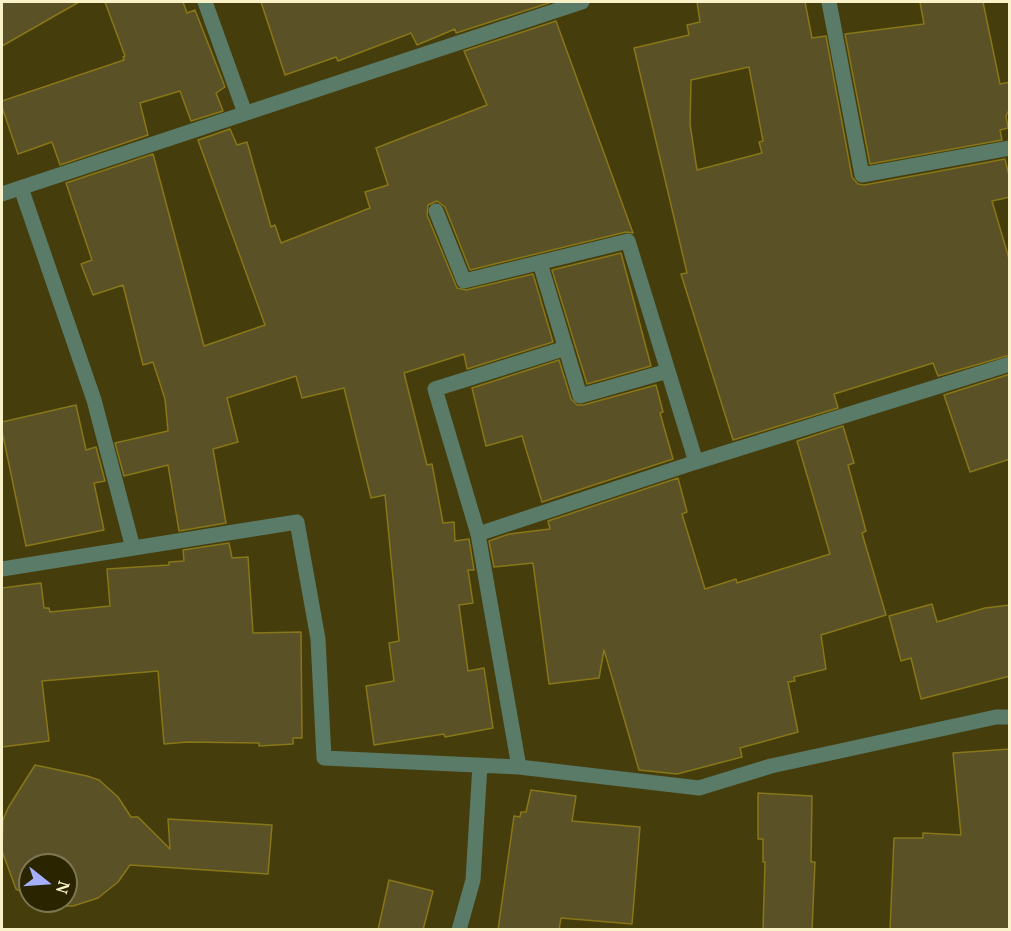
<!DOCTYPE html>
<style>
body{margin:0}
#map{position:relative;width:1011px;height:931px;overflow:hidden;background:#463d0d;font-family:"PT Serif",serif}
canvas{display:block}
.frame{position:absolute;inset:0;border:3px solid #f9f1c7;pointer-events:none}
.north{position:absolute;left:18px;top:853px;width:60px;height:60px;box-sizing:border-box;background:#2b2400;border:2px solid #7d7650;border-radius:50%;rotate:107deg;font-size:16px;font-weight:700;line-height:24px;text-align:center;color:#f9f1c7}
.north::after{content:'';display:block;margin:auto;width:21px;height:27px;background:#a7b0fc;clip-path:polygon(50% 0,100% 100%,50% 72%,0 100%)}
</style>
<div id="map">
<canvas width="1011" height="931"></canvas>
<div class="frame"></div>
<div class="north">N</div>
</div>
<script>
const context = document.querySelector('canvas').getContext('2d');
context.lineJoin = 'round';
function paint(path, color) {
  context.fillStyle = color;
  context.fill(path, 'evenodd');
}
function trace(path, color, width, dash) {
  context.strokeStyle = color;
  context.lineWidth = width;
  context.lineCap = dash ? 'butt' : 'round';
  context.setLineDash(dash || []);
  context.stroke(path);
}
const building = new Path2D(`
 M2,2H79L2,46Z
 M105,2H183L187,13L195,10L225,87L216,93L223,111L191,121L180,91L140,103L148,135L60,165L52,142L18,154L2,107V101L124,60L123,57L125,56Z
 M261,2H549V3L456,33L455,29L417,45L411,33L338,61L336,57L285,75Z
 M697,2H805L812,38L826,36L852,177L858,184L864,185L1005,159L1010,180V197L992,201L1010,262V355L938,376L933,363L834,394L838,408L733,440L681,274L687,273L634,48L689,35L687,25L700,22ZM749,67L763,141L759,142L762,153L697,170L690,124L691,80Z
 M920,2H983L1000,84L1010,82V108L1006,116L1008,128L1000,130L1002,140L870,164L845,34L924,24Z
 M556,21L633,233L626,232L470,270L445,207L437,201L428,205L427,215L457,288L466,290L533,274L553,342L467,369L464,354L404,373L427,465L432,464L443,523L454,522L455,541L469,539L474,570H468L473,603L459,605L468,671L484,668L493,728L445,737L444,734L374,745L366,686L394,681L389,643L399,641L385,495L371,498L344,388L302,398L296,376L227,398L238,442L213,449L226,523L179,531L168,465L124,476L115,443L168,431L165,399L153,362L143,365L123,285L93,295L81,264L92,260L66,183L153,154L204,346L265,325L198,140L230,129L237,145L247,142L271,227L275,225L281,243L370,208L365,192L388,185L376,148L487,105L464,51Z
 M621,253L651,366L587,384L552,270Z
 M559,360L571,399L577,405H583L656,385L663,412L660,413L673,459L542,502L522,436L486,446L472,388Z
 M1010,374V459L970,472L944,395Z
 M76,405L86,450L96,447L105,481L94,483L104,530L26,546L2,431V422Z
 M843,426L854,463L848,465L866,531L862,533L886,615L821,635L826,669L794,677L795,681L788,682L798,732L740,748L742,757L677,774L639,770L604,650L599,678L549,684L533,563L494,567L489,541L509,534L550,529L548,521L678,478L687,512L682,514L705,589L736,579L737,583L830,554L797,441Z
 M229,543L232,558L248,557L253,633L301,632L302,738H293V744L259,746V743L188,742L164,744L158,671L42,681L49,741L2,747V588L41,583L44,608H49L50,612L110,606L107,569L169,565V562L184,561L183,550Z
 M932,604L937,622L985,608L1010,605V676L921,699L911,658L901,661L889,616Z
 M1010,749V930H890L894,838H923V833L961,835L953,753Z
 M35,765L87,776L99,780L118,797L131,817H138L170,849L168,819L272,825L268,874L130,865L118,882L98,898L73,906H46L39,901H66V865H30V896L16,889L2,851L3,820L8,808Z
 M531,790L576,796L572,821L640,827L632,924L561,918L559,930H498L514,816L520,817L521,812H526Z
 M758,793L812,796L811,862H815L812,930H763L765,862H763V839H758Z
 M389,880L433,891L423,930H378Z`);
const lane = new Path2D(`
 M478,534L696,462`);
const street = new Path2D(`
 M205,2L245,113
 M829,2L862,175L1010,148
 M21,188L94,400L133,548
 M2,194L582,2
 M436,211L464,281L628,241L696,462L1010,364
 M540,263L580,396L668,371
 M2,569L297,522L318,639L324,758L519,767L699,788L771,766L996,717H1010
 M519,767L478,534L435,389L566,348
 M459,930L473,880L480,765`);
paint(building, '#5a5226');
trace(building, '#887718', 1.5);
trace(lane, '#597b67', 15);
trace(street, '#597b67', 15);
</script>
